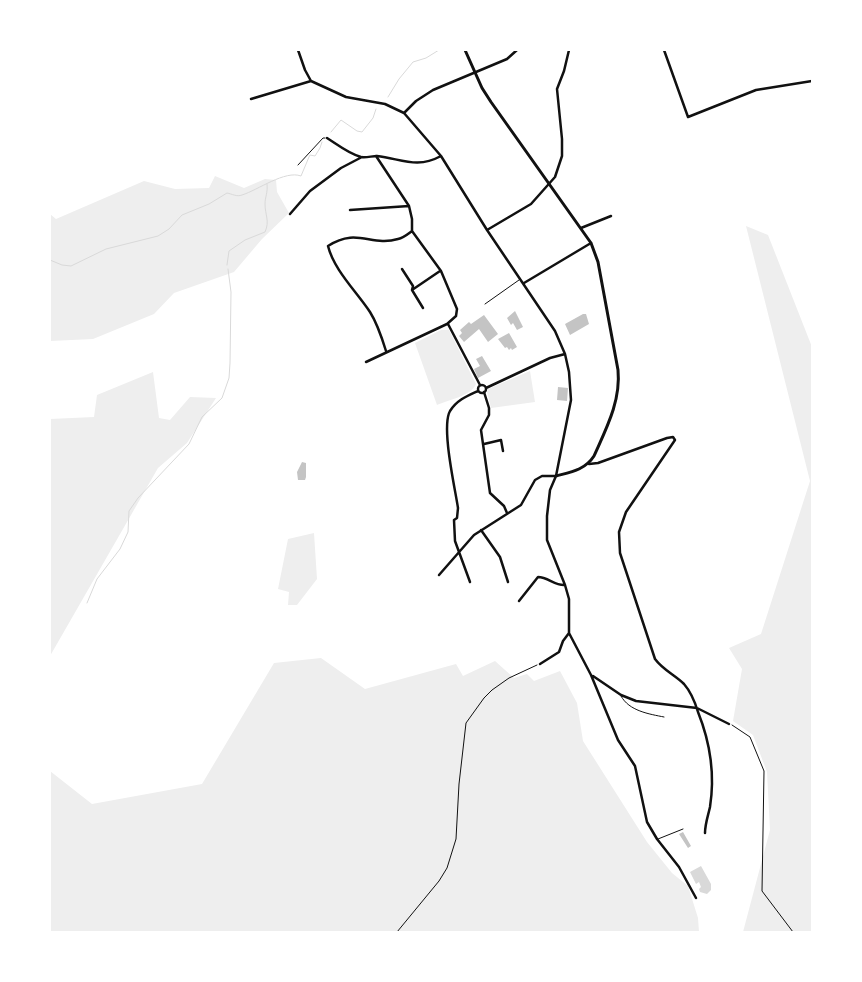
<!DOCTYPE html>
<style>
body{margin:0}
#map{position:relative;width:862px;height:982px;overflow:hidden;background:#fff;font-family:"Work Sans",sans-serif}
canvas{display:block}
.frame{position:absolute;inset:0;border:51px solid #fff;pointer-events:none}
</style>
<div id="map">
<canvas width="862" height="982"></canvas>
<div class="frame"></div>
</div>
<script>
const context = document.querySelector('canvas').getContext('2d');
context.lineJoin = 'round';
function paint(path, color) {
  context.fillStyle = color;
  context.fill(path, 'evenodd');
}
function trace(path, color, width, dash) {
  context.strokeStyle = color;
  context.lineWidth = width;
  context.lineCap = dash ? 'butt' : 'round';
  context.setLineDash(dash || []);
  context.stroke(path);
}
const green = new Path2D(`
 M215,176L244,188L265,179L276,180L277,192L289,213L262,239L234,272L174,293L154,314L93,339L50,341V214L56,219L144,181L175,189L209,188Z
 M746,226L768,235L812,347V932H743L770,830L767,772L753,735L733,721L742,669L729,648L761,634L810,481Z
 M441,330H449L476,384C471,396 448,400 437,405L415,343Z
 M530,371L535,402L491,408L487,392L488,389Z
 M153,372L159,418L170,420L190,397L216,398L187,443L158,468L50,656V419L94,417L97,395Z
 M314,533L317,579L297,605H288L289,592L278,589L288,539Z
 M321,658L365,689L456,664L463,676L495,661L514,678L527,674L534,681L560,671L577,703L583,741L647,842L672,873L688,886L698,918L699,932H50V771L92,804L202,784L274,663Z`);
const water = new Path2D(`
 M701,866L711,884V890L707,894L700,892L699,889L701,887L699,882L696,884L690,872Z`);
const stream = new Path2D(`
 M388,97L399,79L413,62L426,58L439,50
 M331,132L341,120L357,131L362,132L373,118L376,109
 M50,260L62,265L71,266L106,249L158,236L169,229L182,215L209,204L227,193C232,194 237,197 242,195C258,190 285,170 301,176L309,157L310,155L315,156L320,148L322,142
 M227,265L229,251L245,240L265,232C270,221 265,215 265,204C265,197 268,193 267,184
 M87,603L97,579L120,549L128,532L129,511L138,498L189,444L202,417L222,398L229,378L230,363L231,292L228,269`);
const building = new Path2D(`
 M515,311L523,327L517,330L513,323L511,325L507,318Z
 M583,314H586L589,324L570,335L565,324Z
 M484,315L498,334L488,342L479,329L464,342L459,336L462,333L460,330L469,322L471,324Z
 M509,333L517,347L512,350L511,348L509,350L507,347L505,348L498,339Z
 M482,356L491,371L478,378L474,369L480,366L476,359Z
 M558,387L568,388L567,401L557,400Z
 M302,462L306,463V477L305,480H298L297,472Z
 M683,832L691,846L688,848L679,834Z`);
const path = new Path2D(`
 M732,725L750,737L764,771L762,891L793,932
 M397,932L439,881L447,868L456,839L459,784L466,723L484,698L492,690L509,678L537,665`);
const service = new Path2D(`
 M298,165L323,138H325
 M485,304L519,280
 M621,696C629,711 649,714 664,717
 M658,839L683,829`);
const minor = new Path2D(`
 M298,50L305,70L311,81L346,97L385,104L404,113L441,156L487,230L555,331L565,354L569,372L571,400L556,476L550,490L547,516V540L565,585L569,599V633L591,675L618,740L635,766L647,822L657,839L679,867L696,898
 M664,50L688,117L756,90L812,81
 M251,99L311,81
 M404,113L416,101L433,90L507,59L517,50
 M327,138C338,145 349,154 361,157C366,158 372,156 377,156C402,159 417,169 441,156
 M350,210L409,206
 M290,214L310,191L341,168L362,157
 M581,228L611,216
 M487,230L531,204L555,177L562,156V139L557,89L564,71L569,50
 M402,269L413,286L412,290L423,308
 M524,283L591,243
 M412,290L440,271
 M448,324L480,385
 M386,351C382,338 377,323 370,312C356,291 334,270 328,246C357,227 371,247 398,239C403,238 408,234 412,231
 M366,362L447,324L456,316L457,309L441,271L412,231V219L409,206L376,156
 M478 389a4 4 0 1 1 8 0a4 4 0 1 1-8 0Z
 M486,388L550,358L565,354
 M484,392L489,408V415L481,430L490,493L504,506L507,513
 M484,444L501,440L503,451
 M589,464L598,463L667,438L673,437L675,440L626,512L619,532L620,553L655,659C663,670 675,675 684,684C691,692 695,702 698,712C710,742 715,775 710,807C708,816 705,824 705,833
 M481,530L500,557L508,582
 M439,575L474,535L521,505L535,480L542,476H556
 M470,582L455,541L454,520L457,518L458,508C455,488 441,427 450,411C457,400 467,396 478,391
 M519,601L538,577C548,577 555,586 565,585
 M540,664L559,652L563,641L569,633
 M593,676L621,695L636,701L697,708L729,724`);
const tertiary = new Path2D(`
 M465,50L482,88L491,102L591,243L598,262L618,370C621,401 606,429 594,456C585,470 571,472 556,476`);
paint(green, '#eee');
paint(water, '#d9d9d9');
trace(stream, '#d9d9d9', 1);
paint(building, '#c4c4c4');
trace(path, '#111', 1);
trace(service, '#111', 1);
trace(minor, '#111', 2.5);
trace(tertiary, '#111', 3);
</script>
